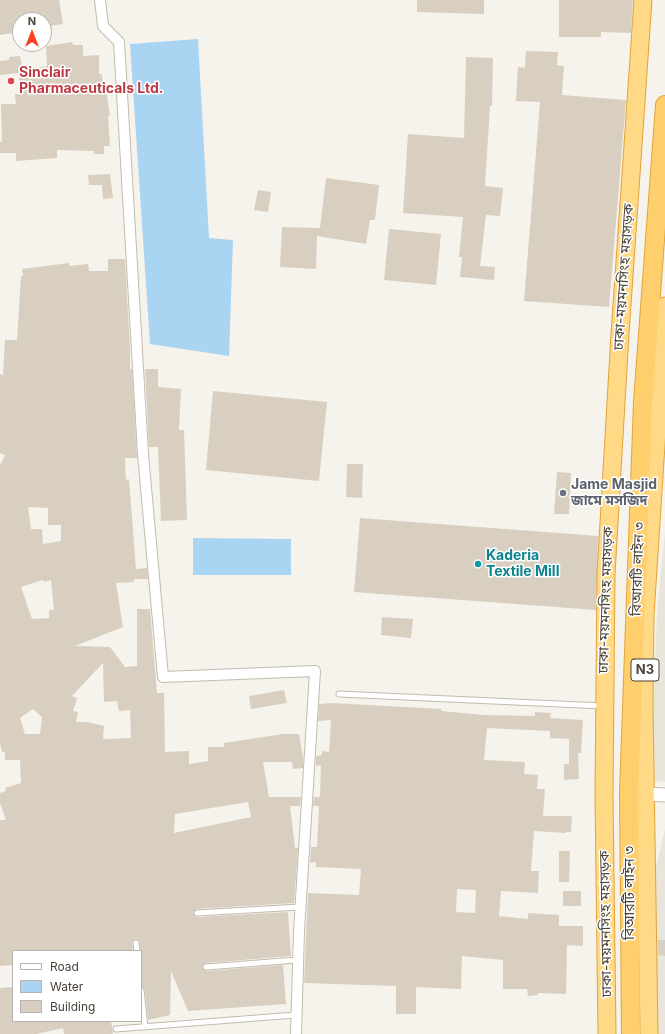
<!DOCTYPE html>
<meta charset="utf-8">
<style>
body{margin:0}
#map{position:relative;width:665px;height:1034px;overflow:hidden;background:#f6f3ec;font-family:Inter,sans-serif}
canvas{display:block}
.legend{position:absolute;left:12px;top:950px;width:130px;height:72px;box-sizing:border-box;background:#fff;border:1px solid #b7b4b0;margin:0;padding:5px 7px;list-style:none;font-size:12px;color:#4b4439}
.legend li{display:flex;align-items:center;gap:8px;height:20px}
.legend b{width:20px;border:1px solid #b7b4b0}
.north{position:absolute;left:12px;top:12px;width:40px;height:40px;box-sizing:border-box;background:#fff;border:1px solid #b7b4b0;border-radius:50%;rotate:0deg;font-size:11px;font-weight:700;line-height:16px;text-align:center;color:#4b4439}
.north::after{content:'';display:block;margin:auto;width:14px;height:18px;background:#fc3f1d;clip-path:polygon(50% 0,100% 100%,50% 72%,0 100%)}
</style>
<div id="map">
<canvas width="665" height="1034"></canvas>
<ul class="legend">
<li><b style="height:5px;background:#fff"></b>Road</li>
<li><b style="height:11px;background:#a9d4f2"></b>Water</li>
<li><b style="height:11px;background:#d8cfc1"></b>Building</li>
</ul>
<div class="north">N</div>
</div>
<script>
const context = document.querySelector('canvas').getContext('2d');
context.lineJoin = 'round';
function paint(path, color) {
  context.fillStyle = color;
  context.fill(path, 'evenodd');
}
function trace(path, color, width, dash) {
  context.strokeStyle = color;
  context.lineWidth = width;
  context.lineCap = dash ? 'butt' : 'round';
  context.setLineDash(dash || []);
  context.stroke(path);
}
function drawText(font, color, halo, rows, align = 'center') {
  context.font = font + ' Inter,"Noto Sans Bengali",sans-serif';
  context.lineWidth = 3;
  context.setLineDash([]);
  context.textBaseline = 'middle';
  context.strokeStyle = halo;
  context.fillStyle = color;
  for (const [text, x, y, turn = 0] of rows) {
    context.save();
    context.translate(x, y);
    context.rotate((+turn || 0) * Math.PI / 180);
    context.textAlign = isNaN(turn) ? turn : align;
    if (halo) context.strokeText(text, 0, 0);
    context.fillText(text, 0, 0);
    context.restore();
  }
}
const residential = new Path2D(`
 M665,532V782L650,781L657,612Z
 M665,829V1034H654L650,893Z`);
const water = new Path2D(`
 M198,39L209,238L233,240L229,356L150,344L130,44Z
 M193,538L291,539V575H193Z`);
const building = new Path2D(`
 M0,0H59L63,24L44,27V20H20V32L0,35Z
 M417,0H484V14L417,12Z
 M559,0H633L631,33L601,32V37H559Z
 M72,42L73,45H83V56L99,55V74H102L103,89H106L110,116H108L110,146H104V154H94V151L57,150V158L16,161V153H0V142H2L1,104H16L15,94H22L18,73L0,75V61L9,60V57L20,56L23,71L47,66L46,46Z
 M526,51L558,52L557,65L564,66L562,95L626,100L609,307L524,301L540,102L516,101L518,67L525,68Z
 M466,57L493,58L492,106H490L485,186L503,188L500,216L486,215L480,266L495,267L494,280L460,277L462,257H459L463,217L403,213L408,134L464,138Z
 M110,174L113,198L103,199L102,185H89L88,175Z
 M326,178L379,185L375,220H370L366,244L317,236L316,269L280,267L282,227L320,228Z
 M258,190L271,192L268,212L254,210Z
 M389,229L441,234L436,285L384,280Z
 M108,259H125L130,349V369H132L137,458H125L126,480L129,479L136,569L147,568L148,579H134V582L116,583L123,627L75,646L110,647L125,667L137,666V609H150L157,693H164L165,752L189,751V764L208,761V747H224V743L283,734H299L303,757V768L293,769L292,762H263L269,797H301L300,806H290L295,848H298L294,903L197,909L193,913L197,917L288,912L291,956L206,963L202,967L206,971L283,965L286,1004L188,1011L171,971L170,1015L148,1020L145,990L141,986L140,942L136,939L132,942L133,951H13V965L0,966V820H6L0,803V793L6,791L5,788L21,783L20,760H5V752H2L0,744V465L5,455L0,453V374L3,375L5,340H17L21,276H23L22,269L69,263V266L88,264L89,271H108ZM28,507L48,508V525H61V541L43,544L42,529H31ZM43,580L44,582L51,580L54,610H49V618L32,619L21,587ZM103,663L104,702L117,701L119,711L130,710L131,738L103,739L104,726L87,722H76L78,712L73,711L77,698L72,696ZM33,709L42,717L40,734H25L20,718ZM248,802L251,817L174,833L175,814Z
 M145,369H158V387L181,389L179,430H184L187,520L161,521L158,447H149Z
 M213,391L327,402L319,481L206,470Z
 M347,464H363L362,498L346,497Z
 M557,472L571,473L569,514H554Z
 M360,518L598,536L596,610L354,592Z
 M382,617L413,619L411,638L381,635Z
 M284,690L287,703L251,709L249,696Z
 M332,703L442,709L441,711L484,715L535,716V712L551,713L550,718L583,720L581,753H578L579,779L564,780V764H569V739L550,738V731L487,728L484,760L525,762L524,774L538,775L537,789H545L543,816H572L571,832H566V833L534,831L531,871H539L538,893L501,891L499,916L528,919V913L559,915V926H583V946L567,945L566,994L538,993V995L528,996L527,989H503V960L462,956L461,989L416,987V1014H396V986L304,983L308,893L359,895L361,869L316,867V862L310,863L311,847H317L319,806H313L314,797H320L321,765L316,766V756L322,755V751L329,752L331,720L318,721L319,704ZM457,889L476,890L475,913L456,912Z
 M559,851H570L569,882H559Z
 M563,891H581V906H563Z
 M658,940H665V956L658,955Z
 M12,987L13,1022L111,1021L113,1034H64L63,1028L36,1034H0V988Z`);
const service = new Path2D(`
 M339,694L603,706
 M197,913L300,907
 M136,943L137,951
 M206,967L297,960
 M141,990L145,1027
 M116,1029L295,1015`);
const minor = new Path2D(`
 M100,0L103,26L119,42L143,454L163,677L315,671L299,931L296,1034`);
const tertiary = new Path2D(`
 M646,794L665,795`);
const trunk = new Path2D(`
 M607,1034L604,795L606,574L620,334L643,0
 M649,1034L644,705L645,615L665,306`);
const motorway = new Path2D(`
 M631,1034L629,791L643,402L665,105`);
const markers = [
 [11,81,4,"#e0444e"],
 [563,493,4,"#6b7280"],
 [478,564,4,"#0f9aa8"]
];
const shields = [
 [645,670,28]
];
const shieldNames = [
 ["N3",645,670]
];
const healthNames = [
 ["Sinclair",19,73],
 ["Pharmaceuticals Ltd.",19,89]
];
const streetNames = [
 ["ঢাকা-ময়মনসিংহ মহাসড়ক",624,277,-86],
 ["বিআরটি লাইন ৩",638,569,-88],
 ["ঢাকা-ময়মনসিংহ মহাসড়ক",606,600,-88],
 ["বিআরটি লাইন ৩",630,893,-90],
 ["ঢাকা-ময়মনসিংহ মহাসড়ক",606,924,-91]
];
const worshipNames = [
 ["Jame Masjid",571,485],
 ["জামে মসজিদ",571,501]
];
const cultureNames = [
 ["Kaderia",486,556],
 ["Textile Mill",486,572]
];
paint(residential, '#eae5da');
paint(water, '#a9d4f2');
paint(building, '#d8cfc1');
trace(service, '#c2bbae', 7);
trace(minor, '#c2bbae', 12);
trace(tertiary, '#c2bbae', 15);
trace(trunk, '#e0a43c', 19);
trace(motorway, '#e0a43c', 20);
trace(service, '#fff', 5);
trace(minor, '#fff', 10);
trace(tertiary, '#fff', 13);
trace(trunk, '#ffd985', 17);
trace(motorway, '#ffcf6e', 18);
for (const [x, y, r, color] of markers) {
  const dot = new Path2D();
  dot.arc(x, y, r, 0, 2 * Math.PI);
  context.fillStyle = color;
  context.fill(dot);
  trace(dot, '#fff', 1.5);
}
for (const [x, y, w] of shields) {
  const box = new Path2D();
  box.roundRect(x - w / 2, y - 11, w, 22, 3);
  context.fillStyle = '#fff';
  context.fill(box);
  trace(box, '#4b4439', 1);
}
drawText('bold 13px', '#4b4439', null, shieldNames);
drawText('bold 14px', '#be3a42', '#fff', healthNames, 'left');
drawText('14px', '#4b4439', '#fff', streetNames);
drawText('bold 14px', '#5b616d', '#fff', worshipNames, 'left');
drawText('bold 14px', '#0d838f', '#fff', cultureNames, 'left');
</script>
